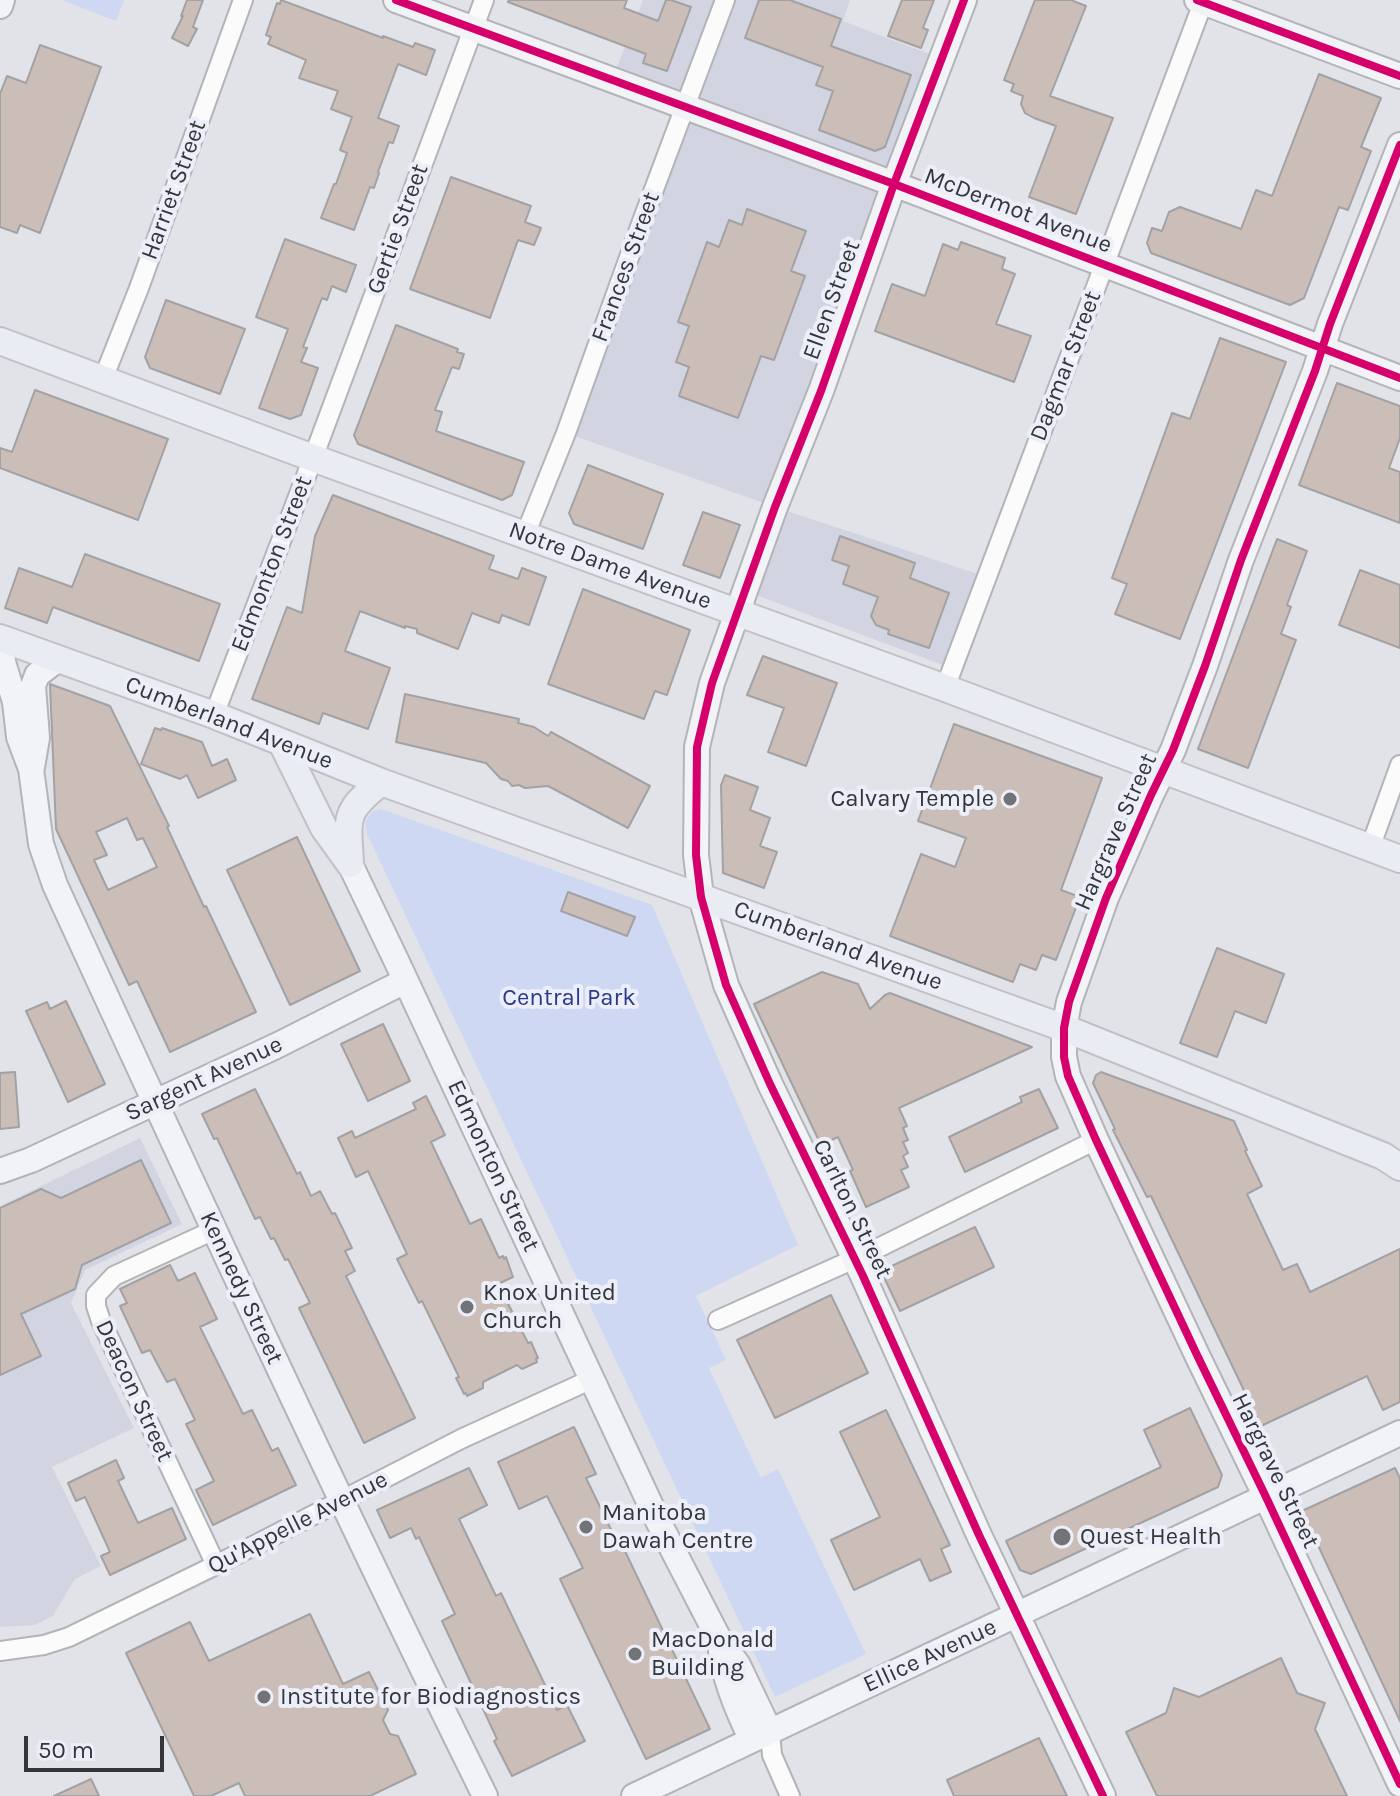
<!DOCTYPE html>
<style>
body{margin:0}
#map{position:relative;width:1400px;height:1796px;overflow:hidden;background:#e2e3e9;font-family:Karla,sans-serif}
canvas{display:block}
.scale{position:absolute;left:24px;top:1736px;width:140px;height:36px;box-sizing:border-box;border:4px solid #343639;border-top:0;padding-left:10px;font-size:24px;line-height:28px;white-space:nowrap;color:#343639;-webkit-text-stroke:6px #eceff9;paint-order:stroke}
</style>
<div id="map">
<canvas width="1400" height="1796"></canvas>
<div class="scale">50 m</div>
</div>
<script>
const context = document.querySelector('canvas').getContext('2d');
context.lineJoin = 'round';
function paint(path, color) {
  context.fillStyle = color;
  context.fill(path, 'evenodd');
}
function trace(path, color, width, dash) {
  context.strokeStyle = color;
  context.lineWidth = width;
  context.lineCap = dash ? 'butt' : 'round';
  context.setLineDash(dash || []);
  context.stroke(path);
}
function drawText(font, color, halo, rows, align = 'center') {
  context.font = font + ' Karla,sans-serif';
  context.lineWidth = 8;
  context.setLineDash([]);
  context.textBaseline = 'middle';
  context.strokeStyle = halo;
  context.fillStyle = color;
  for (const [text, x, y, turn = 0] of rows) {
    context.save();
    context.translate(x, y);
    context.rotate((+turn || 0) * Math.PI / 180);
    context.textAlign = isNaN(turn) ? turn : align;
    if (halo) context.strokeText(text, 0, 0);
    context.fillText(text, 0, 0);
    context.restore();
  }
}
const built = new Path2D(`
 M643,0H713L724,4L726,0H850L843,21L942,59L775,507L987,577L953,669L745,591L775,507L566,433L686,108L612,80Z
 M140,1138L182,1224L85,1270L71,1303L134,1428L52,1467L101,1566L75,1579L53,1616L35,1625L0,1627V1206Z`);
const green = new Path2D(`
 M62,0H124L116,21Z
 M381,809L652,905L798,1245L696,1296L726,1360L709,1368L761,1478L778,1469L866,1654L775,1697L367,834L365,822L373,811Z`);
const building = new Path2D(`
 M187,0H203L193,27L197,29L188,46L172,38L183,16H181Z
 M281,0L383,38V36L413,47L415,43L435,50L426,75L398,64L378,118L399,126L393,143L389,142L378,172L379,173L374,188L370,187L354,230L321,218L334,184H336L347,153L340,150L352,117L331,109L338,91L299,78L306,60L268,44L271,37L266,35L277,3L280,4Z
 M509,0H627L624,8L658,21L666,0H671L691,7L667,71L643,63L646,54L508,2Z
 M759,0H790L841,19L831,46L911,75L885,147L875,151L819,130L833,91L816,85L823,67L745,38Z
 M902,0H934L923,28L928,30L921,48L888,36Z
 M1035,0H1071L1086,6L1050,96L1113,118L1076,214L1029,197L1056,126L1034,118L1025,113L1021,104L1023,96L1011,91L1014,84L1004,80Z
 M40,45L101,67L40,233L20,225L17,233L0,227V94L7,76L26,83Z
 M1319,74L1381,98L1361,147L1371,151L1348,210L1339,207L1304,298L1290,305L1151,253L1147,243L1152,228L1162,231L1169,212L1180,207L1241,229L1256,190L1272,196Z
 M451,177L531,206L525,222L541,228L534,245L518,240L490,318L410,289Z
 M747,209L806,231L791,271L805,276L774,360L761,356L738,418L679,396L689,367L676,362L689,326L678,322L707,242L719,247L729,220L742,225Z
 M285,239L356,265L346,292L332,286L327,300L322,298L303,347L307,348L301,362L318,368L301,415L290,419L259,408L288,329L256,317Z
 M961,242L1005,258L1002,269L1015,274L996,324L1031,336L1014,382L875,331L892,284L925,296L943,244L958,250Z
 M166,300L245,329L220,394L150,368L145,357Z
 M396,325L458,349L457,352L464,354L459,369L452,367L435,410L442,412L436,431L524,462L512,495L502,500L358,444L354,435Z
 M1220,338L1286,362L1180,639L1115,614L1127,584L1112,578L1172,413L1190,419Z
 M1337,383L1400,406V438L1389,468L1400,472V523L1299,485Z
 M35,390L168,439L138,520L0,468V448L12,452Z
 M588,465L663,494L643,549L574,524L569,513Z
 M333,495L494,556L489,569L518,579L522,568L546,577L529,625L502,615L499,623L472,613L458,649L417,633V629L405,626V628L360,611L345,651L390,668L368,729L323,713L319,724L252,699L287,607L302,613L315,536Z
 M703,512L740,525L720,578L683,565Z
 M840,536L915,563L910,578L949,593L929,648L888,634L889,630L876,625L871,616L878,597L843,584L849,566L832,560Z
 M1277,539L1307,551L1287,605L1291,607L1281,634L1296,640L1248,768L1198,749Z
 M85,554L220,604L199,661L53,607L47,623L5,608L19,568L72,587Z
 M1360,570L1400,585V648L1339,625Z
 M583,589L690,630L667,695L655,691L644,719L548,684Z
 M763,656L837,683L806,766L768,752L784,708L747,695Z
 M50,684L110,706L169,826L167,827L204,907L206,906L256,1012L170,1052L137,981L129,985L56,829ZM127,818L137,840L143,838L157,867L108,890L94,860L107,855L96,832Z
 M405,694L519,719L518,723L534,727L548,736L551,732L650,786L628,828L548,786L525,788L519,785L512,786L508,781L501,779L486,763L396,742Z
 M954,724L1102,778L1061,890L1080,897L1056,960L1042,955L1036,970L1020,964L1013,982L890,936L921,854L955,867L966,838L918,821Z
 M155,728L161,730L162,728L202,742L212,766L227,759L236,780L198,798L187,775L180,779L141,764Z
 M725,775L758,787L750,810L770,818L760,846L777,852L764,888L723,873L721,785Z
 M297,837L360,971L290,1005L227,870Z
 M568,892L635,917L627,936L561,911Z
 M1217,948L1284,974L1266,1023L1235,1011L1217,1057L1180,1043Z
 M822,972L858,984L870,1009L885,995L890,993L1032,1047L899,1108L907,1126L903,1128L908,1140L903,1142L908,1153L903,1156L908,1167L901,1170L909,1187L866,1207L850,1171L853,1170L838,1137L821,1145L754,1004Z
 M66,1001L105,1084L68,1102L26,1011L47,1002L50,1009Z
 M383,1024L410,1081L368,1101L341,1044Z
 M15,1072L19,1127L0,1129V1073Z
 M1101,1072L1234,1121L1247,1150L1245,1151L1262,1186L1247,1194L1283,1270L1297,1264L1310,1292L1400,1249V1402L1383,1410L1367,1376L1261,1426L1151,1196L1147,1197L1113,1130L1115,1129L1093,1083L1096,1075Z
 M255,1089L297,1174L300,1172L311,1196L320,1191L332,1214L335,1213L352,1248L345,1251L355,1271L346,1276L415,1418L364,1443L299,1308L310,1303L288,1259L285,1260L274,1238L271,1239L260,1217L255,1219L217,1138L214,1139L202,1114Z
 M1039,1089L1058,1128L965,1172L949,1137L1022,1102L1020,1097Z
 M426,1096L445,1135L431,1142L470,1224L481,1219L499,1258L503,1256L504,1259L506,1257L513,1277L498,1284L528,1343L531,1342L538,1358L536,1359L537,1362L522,1369L517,1365L483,1382V1388L467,1396L466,1393L464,1394L456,1378L459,1377L422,1301L419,1303L397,1259L407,1254L368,1171L356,1177L338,1138L352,1131L355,1138L416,1109L413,1103Z
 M141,1160L171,1223L82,1265L75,1289L21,1314L41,1356L0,1375V1208L41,1189L61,1198Z
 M975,1227L994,1267L900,1311L881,1271Z
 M170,1265L178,1281L195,1273L217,1319L200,1327L243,1414L252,1410L272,1451L278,1448L296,1485L213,1525L196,1490L214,1481L186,1424L195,1420L175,1379L167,1382L150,1350L142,1353L120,1306L127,1303L120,1289Z
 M831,1295L868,1373L775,1418L737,1340Z
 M1190,1408L1222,1475L1218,1487L1031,1574L1020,1570L1006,1541L1161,1467L1144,1430Z
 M886,1410L950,1545L941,1549L951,1572L930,1581L920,1559L854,1590L831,1540L880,1517L840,1432Z
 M574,1427L596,1474L586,1478L621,1550L624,1549L710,1729L646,1759L560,1579L583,1568L547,1496L519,1509L498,1462Z
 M116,1460L124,1478L118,1481L138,1523L172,1508L186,1539L110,1575L101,1556L110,1552L85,1497L76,1501L68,1483Z
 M469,1468L487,1505L459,1519L496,1596L501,1593L557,1710L567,1705L585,1741L512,1776L494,1741L497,1739L442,1621L455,1614L419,1537L416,1539L411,1528L390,1538L377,1510Z
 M1395,1468L1400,1478V1721L1302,1511Z
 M310,1614L343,1684L369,1672L388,1710L383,1720L390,1734L398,1736L416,1774L370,1796H245L239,1783L211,1796H194L126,1653L190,1622L209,1661Z
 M1281,1658L1297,1693L1325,1703L1315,1729L1347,1796H1157L1126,1732L1166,1713L1174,1688L1199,1697Z
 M1039,1738L1067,1796H954L947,1780Z
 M91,1779L99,1796H54Z`);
const street = new Path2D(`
 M103,379L139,288L243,0
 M525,535L566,433L641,224L725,0
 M945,688L1204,0
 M214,715L313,458L484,0
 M1370,848L1400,765
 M214,1230L114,1276L96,1295V1306L101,1321L216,1565
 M718,1320L870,1252L1096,1140
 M0,1651L44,1645L69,1637L216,1565L461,1439L592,1379
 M770,1732L772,1755L790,1796`);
const secondary = new Path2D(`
 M396,0L894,184L1400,378
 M964,0L894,184L821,391L775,507L712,683L697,747L696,855L701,897L726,985L770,1084L863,1276L979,1535L1103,1796
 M1197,0L1400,76
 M0,6L2,0
 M1400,145L1330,324L1315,371L1241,560L1205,666L1173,750L1151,795L1106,898L1069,1002L1064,1028V1057L1068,1076L1096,1140L1197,1355L1266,1497L1400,1784
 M0,641L3,662L15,702L19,737L31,769L41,844L55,885C195,1190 336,1495 485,1796
 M32,767L37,738L33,686L37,675L58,659
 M350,864L396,960L659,1523L720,1641L738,1665L770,1732
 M0,1171L31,1160L276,1046L405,981
 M721,1651C725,1682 738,1712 752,1740
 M634,1796L1400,1433`);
const primary = new Path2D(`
 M0,341L313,458L945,688L1400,859
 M0,638L214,715L381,782L1064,1028L1383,1156L1400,1167
 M282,743L324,828L350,864
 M350,864C348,818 342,813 381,782`);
const cycleway = new Path2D(`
 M396,0L894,184L1400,378
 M964,0L894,184L821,391L775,507L712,683L697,747L696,855L701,897L726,985L770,1084L863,1276L979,1535L1103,1796
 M1197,0L1400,76
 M1400,145L1330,324L1315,371L1241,560L1205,666L1173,750L1151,795L1106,898L1069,1002L1064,1028V1057L1068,1076L1096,1140L1197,1355L1266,1497L1400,1784`);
const markers = [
 [1010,799,8,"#717377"],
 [467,1307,8,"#717377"],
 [586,1527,8,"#717377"],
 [1062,1537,10,"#717377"],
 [635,1654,8,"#717377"],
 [264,1697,8,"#717377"]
];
const streetNames = [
 ["Harriet Street",174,190,-70],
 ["McDermot Avenue",1018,211,21],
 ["Gertie Street",398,229,-70],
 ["Frances Street",626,267,-70],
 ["Ellen Street",832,300,-70],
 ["Dagmar Street",1066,366,-69],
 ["Edmonton Street",272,564,-69],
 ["Notre Dame Avenue",610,566,20],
 ["Cumberland Avenue",229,723,21],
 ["Hargrave Street",1116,832,-66],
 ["Cumberland Avenue",838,946,20],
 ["Sargent Avenue",204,1079,-25],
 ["Edmonton Street",493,1166,65],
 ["Carlton Street",852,1209,64],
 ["Kennedy Street",241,1288,65],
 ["Deacon Street",134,1391,65],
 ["Hargrave Street",1275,1471,64],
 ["Qu'Appelle Avenue",298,1523,-27],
 ["Ellice Avenue",930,1656,-25]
];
const poiNames = [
 ["Calvary Temple",994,799,"right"],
 ["Knox United",483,1293],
 ["Church",483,1321],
 ["Manitoba",602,1513],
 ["Dawah Centre",602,1541],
 ["Quest Health",1080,1537],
 ["MacDonald",651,1640],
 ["Building",651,1668],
 ["Institute for Biodiagnostics",280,1697]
];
const parkNames = [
 ["Central Park",569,998]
];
paint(built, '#d2d5e1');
paint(green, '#cfd8f2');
paint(building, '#cbbeb8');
trace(building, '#a2a1a3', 2);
trace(street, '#b3b4b8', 22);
trace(secondary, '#b3b4b8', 28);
trace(primary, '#c1c1c4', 30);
trace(street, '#fbfbfc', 18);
trace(secondary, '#f2f3f7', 24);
trace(primary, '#eaecf3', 26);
trace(cycleway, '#d6006c', 8);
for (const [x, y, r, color] of markers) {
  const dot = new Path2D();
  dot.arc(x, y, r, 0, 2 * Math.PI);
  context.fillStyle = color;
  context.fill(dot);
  trace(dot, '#eceff9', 3);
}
drawText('24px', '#343639', '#eceff9', streetNames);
drawText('24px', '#343639', '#eceff9', poiNames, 'left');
drawText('24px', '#2b3b8b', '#eceff9', parkNames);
</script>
